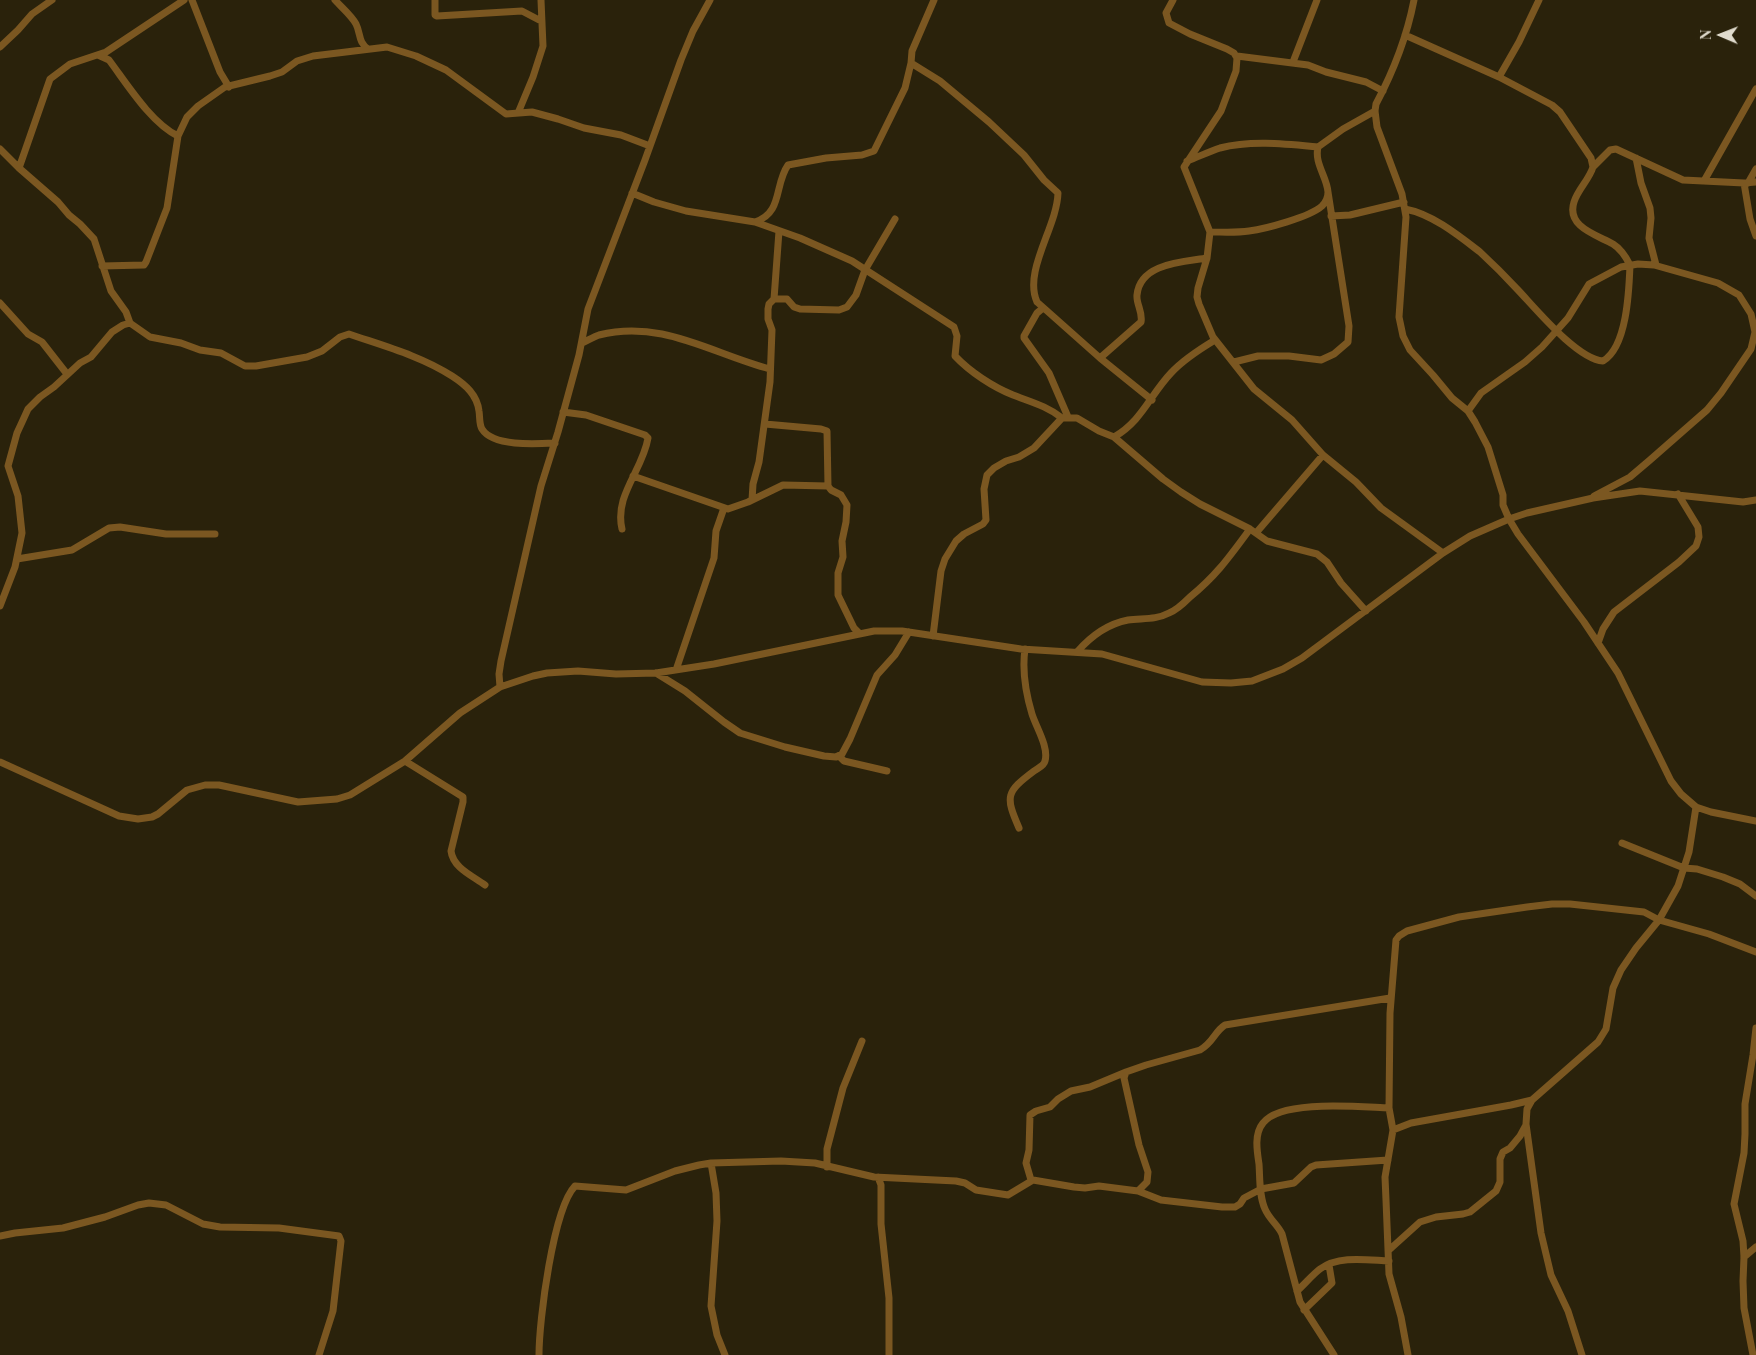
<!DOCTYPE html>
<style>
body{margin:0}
#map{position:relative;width:1756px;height:1355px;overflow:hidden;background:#2a220b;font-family:"Playfair Display",serif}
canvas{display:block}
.north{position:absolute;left:1696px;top:10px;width:50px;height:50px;-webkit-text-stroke:4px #2a220b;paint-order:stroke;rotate:271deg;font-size:14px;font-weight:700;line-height:20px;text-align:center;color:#e0dbcd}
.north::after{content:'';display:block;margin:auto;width:18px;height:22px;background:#e0dbcd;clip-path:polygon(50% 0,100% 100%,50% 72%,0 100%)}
</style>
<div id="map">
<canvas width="1756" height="1355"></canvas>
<div class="north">N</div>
</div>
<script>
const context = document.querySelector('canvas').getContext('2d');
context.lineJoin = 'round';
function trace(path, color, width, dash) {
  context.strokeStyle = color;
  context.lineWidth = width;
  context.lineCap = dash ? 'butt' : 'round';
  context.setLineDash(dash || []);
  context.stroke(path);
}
const street = new Path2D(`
 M192,0L220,72L229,87
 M335,0C342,8 351,15 356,24C361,34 358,42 368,49
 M435,0V15L437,16L522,11L541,21
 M934,0L912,51L911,63L940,81L989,122L1024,155L1044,180L1058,193C1057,227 1023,271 1037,302L1100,358L1152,400
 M1173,0L1166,13L1169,23L1190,34L1227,49L1234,53L1237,58L1236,71L1221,111L1184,167L1210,232L1207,258L1198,288L1197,297L1199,304L1213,337L1254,389L1292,420L1323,455L1356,482L1381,508L1443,553
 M1414,0C1407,36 1393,72 1376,104L1375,111L1377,127L1402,194L1406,217L1399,317L1403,336L1410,350L1433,375L1452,398L1468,411L1475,422L1488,447L1503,495V505L1509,519L1527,513L1593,498L1640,491L1743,502L1756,500
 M1405,35L1499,77L1552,105L1560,112L1591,158L1593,167C1589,180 1578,189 1574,202C1566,227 1597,235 1613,244C1621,249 1626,257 1630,265C1629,291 1627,347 1603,361C1577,359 1536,309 1518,290C1506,277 1493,264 1480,252C1458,235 1432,214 1405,209
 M0,47L18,30L32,14L52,0
 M98,55L109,60C127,84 151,123 178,136
 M1237,56L1308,65L1326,72L1366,82L1383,91
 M1293,62L1317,0
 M1499,77L1519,42L1539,0
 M518,113L533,77L543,46L541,0
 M0,149L19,168L58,202L69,215L80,224L94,239L111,291L126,312L130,323L150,337L181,343L200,350L221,353L245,366H256L307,357L322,351L340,337L349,334C384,346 421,356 452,376C466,385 477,395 479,411C480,417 479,424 482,429C493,447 537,444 555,443
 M1636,158L1641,183L1650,208L1651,218L1649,238L1656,265
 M1187,161C1198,157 1208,152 1220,148C1251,140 1286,144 1318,147
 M1593,167L1610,150L1616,149L1683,180L1744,183L1756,182
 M19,168L50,79L70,64L106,52L184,0
 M1704,181L1756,89
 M1744,183L1750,219L1756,236
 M1748,183L1756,169
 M632,193L654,202L686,211L755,222L800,238L852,261L954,327L957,336L955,356C970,372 993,387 1013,395C1031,402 1047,406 1062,418
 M1331,216L1350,215L1404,202
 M755,222C783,213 774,185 788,165L826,158L862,155L874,151L905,88L911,63
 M1210,232C1223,232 1236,233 1249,231C1265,229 1310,217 1322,206C1326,202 1328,197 1328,192C1327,177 1314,163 1318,147L1343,129L1375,111
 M102,266L144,265L146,262L167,208L178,136L187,117L198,106L225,87L270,76L282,72L297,61L313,56L387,47L416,56L446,70L506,114L532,112L558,119L584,128L621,135L650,146
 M774,299H787L794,307L800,309L839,310L847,307L856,295L865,270L895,219
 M0,303L28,334L42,342L67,374
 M1043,308L1037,313L1024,336V338L1049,373L1068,417
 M582,343C587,341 593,337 599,335C662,319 712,354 770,369
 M1100,358L1141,322C1143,312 1136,304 1137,295C1140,263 1183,262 1207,258
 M1234,362L1258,356H1289L1321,360L1334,354L1348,342L1349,326L1328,192
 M1468,411L1481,393L1525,362L1542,347L1568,318L1589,284L1621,267L1638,264L1654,265L1718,283L1739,295L1751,314L1755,332L1751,349L1721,393L1707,410L1650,460L1630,477L1594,496
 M563,412L586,415L645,435L648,438C643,470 614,495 622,529
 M765,424L821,429L827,431L828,486L831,490L841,495L847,505L846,522L842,541L843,557L838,573V595L854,628L859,633
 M1114,437C1142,421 1150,395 1171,373C1183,360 1200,349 1215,340
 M633,476L728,509L748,502L783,485L828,486
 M752,500L753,484L759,462L770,382L772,330L768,319V309L769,304L774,299L779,231
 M1256,533L1323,455
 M17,559L72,550L109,528L120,527L166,534H215
 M0,606L15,567L22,533L18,496L8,466L17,433L23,420L28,409L40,397L54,387L80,363L91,357L112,332L123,325L130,323
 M933,636L941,571L945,559L956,541L964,534L983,524L986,520L984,489L987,475L994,468L1006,461L1019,457L1034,448L1062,418H1077L1099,431L1114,437L1163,479L1181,492L1200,504L1250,529L1267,541L1317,554L1327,562L1341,583L1366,611
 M1598,643L1603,629L1614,612L1679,562L1696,546L1699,537L1698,527L1678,494
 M1077,652C1091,636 1107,624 1128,620C1142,618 1156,620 1169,613C1177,610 1184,603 1190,597C1217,575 1230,556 1250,529
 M676,670L714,558L716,531L724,508
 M656,673L685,691L724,722L740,733L785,747L824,756L836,757L842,754L850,739L877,675L895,655L909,632
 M500,687L499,674L501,661L541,486L558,432L579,355L588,309L645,160L681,60L693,31L710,0
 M839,756L844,761L887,771
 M405,761L463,797V802L451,851C453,868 473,876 485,885
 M0,762L119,816L138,819L152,817L158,814L187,790L205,785H219L298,802L337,799L350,795L405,761L460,713L500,687L533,676L547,673L578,671L616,674L656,673L714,664L874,631H902L1021,649L1102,654L1202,682L1231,683L1252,681L1283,669L1302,658L1443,553L1470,536L1509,519L1518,534L1584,622L1618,673L1671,781L1681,794L1696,807L1711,812L1756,821
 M1019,828C1005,796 1006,792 1034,771C1038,768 1044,766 1045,761C1049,747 1036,727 1032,714C1026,694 1022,670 1025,649
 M1622,843L1684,868L1697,869L1723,877L1740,884L1756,896
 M1532,1100L1527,1109L1526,1124L1541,1233L1551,1275L1568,1311L1582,1355
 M1393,1130L1411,1123L1511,1105L1532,1100L1598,1042L1606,1029L1613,988L1621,970L1636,948L1659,920L1678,886L1689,852L1696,807
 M711,1163L716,1193L717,1221L711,1306L717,1335L725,1355
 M827,1167V1149L843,1088L862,1041
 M878,1177L881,1185V1224L889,1298V1355
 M1031,1180L1026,1163L1029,1150L1030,1115L1036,1111L1050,1107L1058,1099L1071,1091L1090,1087L1126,1072
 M1138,1191L1161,1200L1222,1207H1235L1240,1204L1244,1198L1261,1189L1294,1183L1311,1167L1316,1165L1388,1160
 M0,1236L15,1233L63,1228L105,1217L138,1205L149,1203L166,1205L203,1224L220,1227L279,1228L339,1236L341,1241L333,1311L319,1355
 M1389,1250L1420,1222L1436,1217L1463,1214L1470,1212L1496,1191L1500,1182V1159L1503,1152L1510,1148L1520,1136L1526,1125
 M1744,1257L1756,1247
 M1297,1291C1305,1284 1312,1275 1320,1269C1339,1255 1367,1260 1389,1261
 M1304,1310L1332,1283L1329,1265
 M539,1355C539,1321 553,1209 575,1186L626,1190L675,1171L699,1165L711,1163L781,1161L815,1163L874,1177L956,1181L965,1183L976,1190L1008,1195L1033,1180L1074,1187L1085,1188L1099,1186L1138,1191L1147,1182L1148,1172L1139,1145L1124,1078L1126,1072L1146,1065L1200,1050C1214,1042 1214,1032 1225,1025L1390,998
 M1334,1355L1300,1302L1282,1234C1278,1225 1269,1219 1265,1209C1259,1196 1260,1178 1259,1164C1257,1151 1254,1134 1263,1123C1281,1099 1360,1107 1389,1108
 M1408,1355L1401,1317L1389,1274L1386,1200L1385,1177L1393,1130L1389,1108L1390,1013L1396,940L1399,936L1407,931L1459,917L1527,907L1552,904H1570L1644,912L1659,920L1709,934L1756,952
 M1753,1355L1744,1308L1743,1281L1744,1257L1743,1241L1734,1204L1744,1153L1745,1134V1104L1753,1055L1756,1028`);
trace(street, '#7b5721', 7);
</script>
